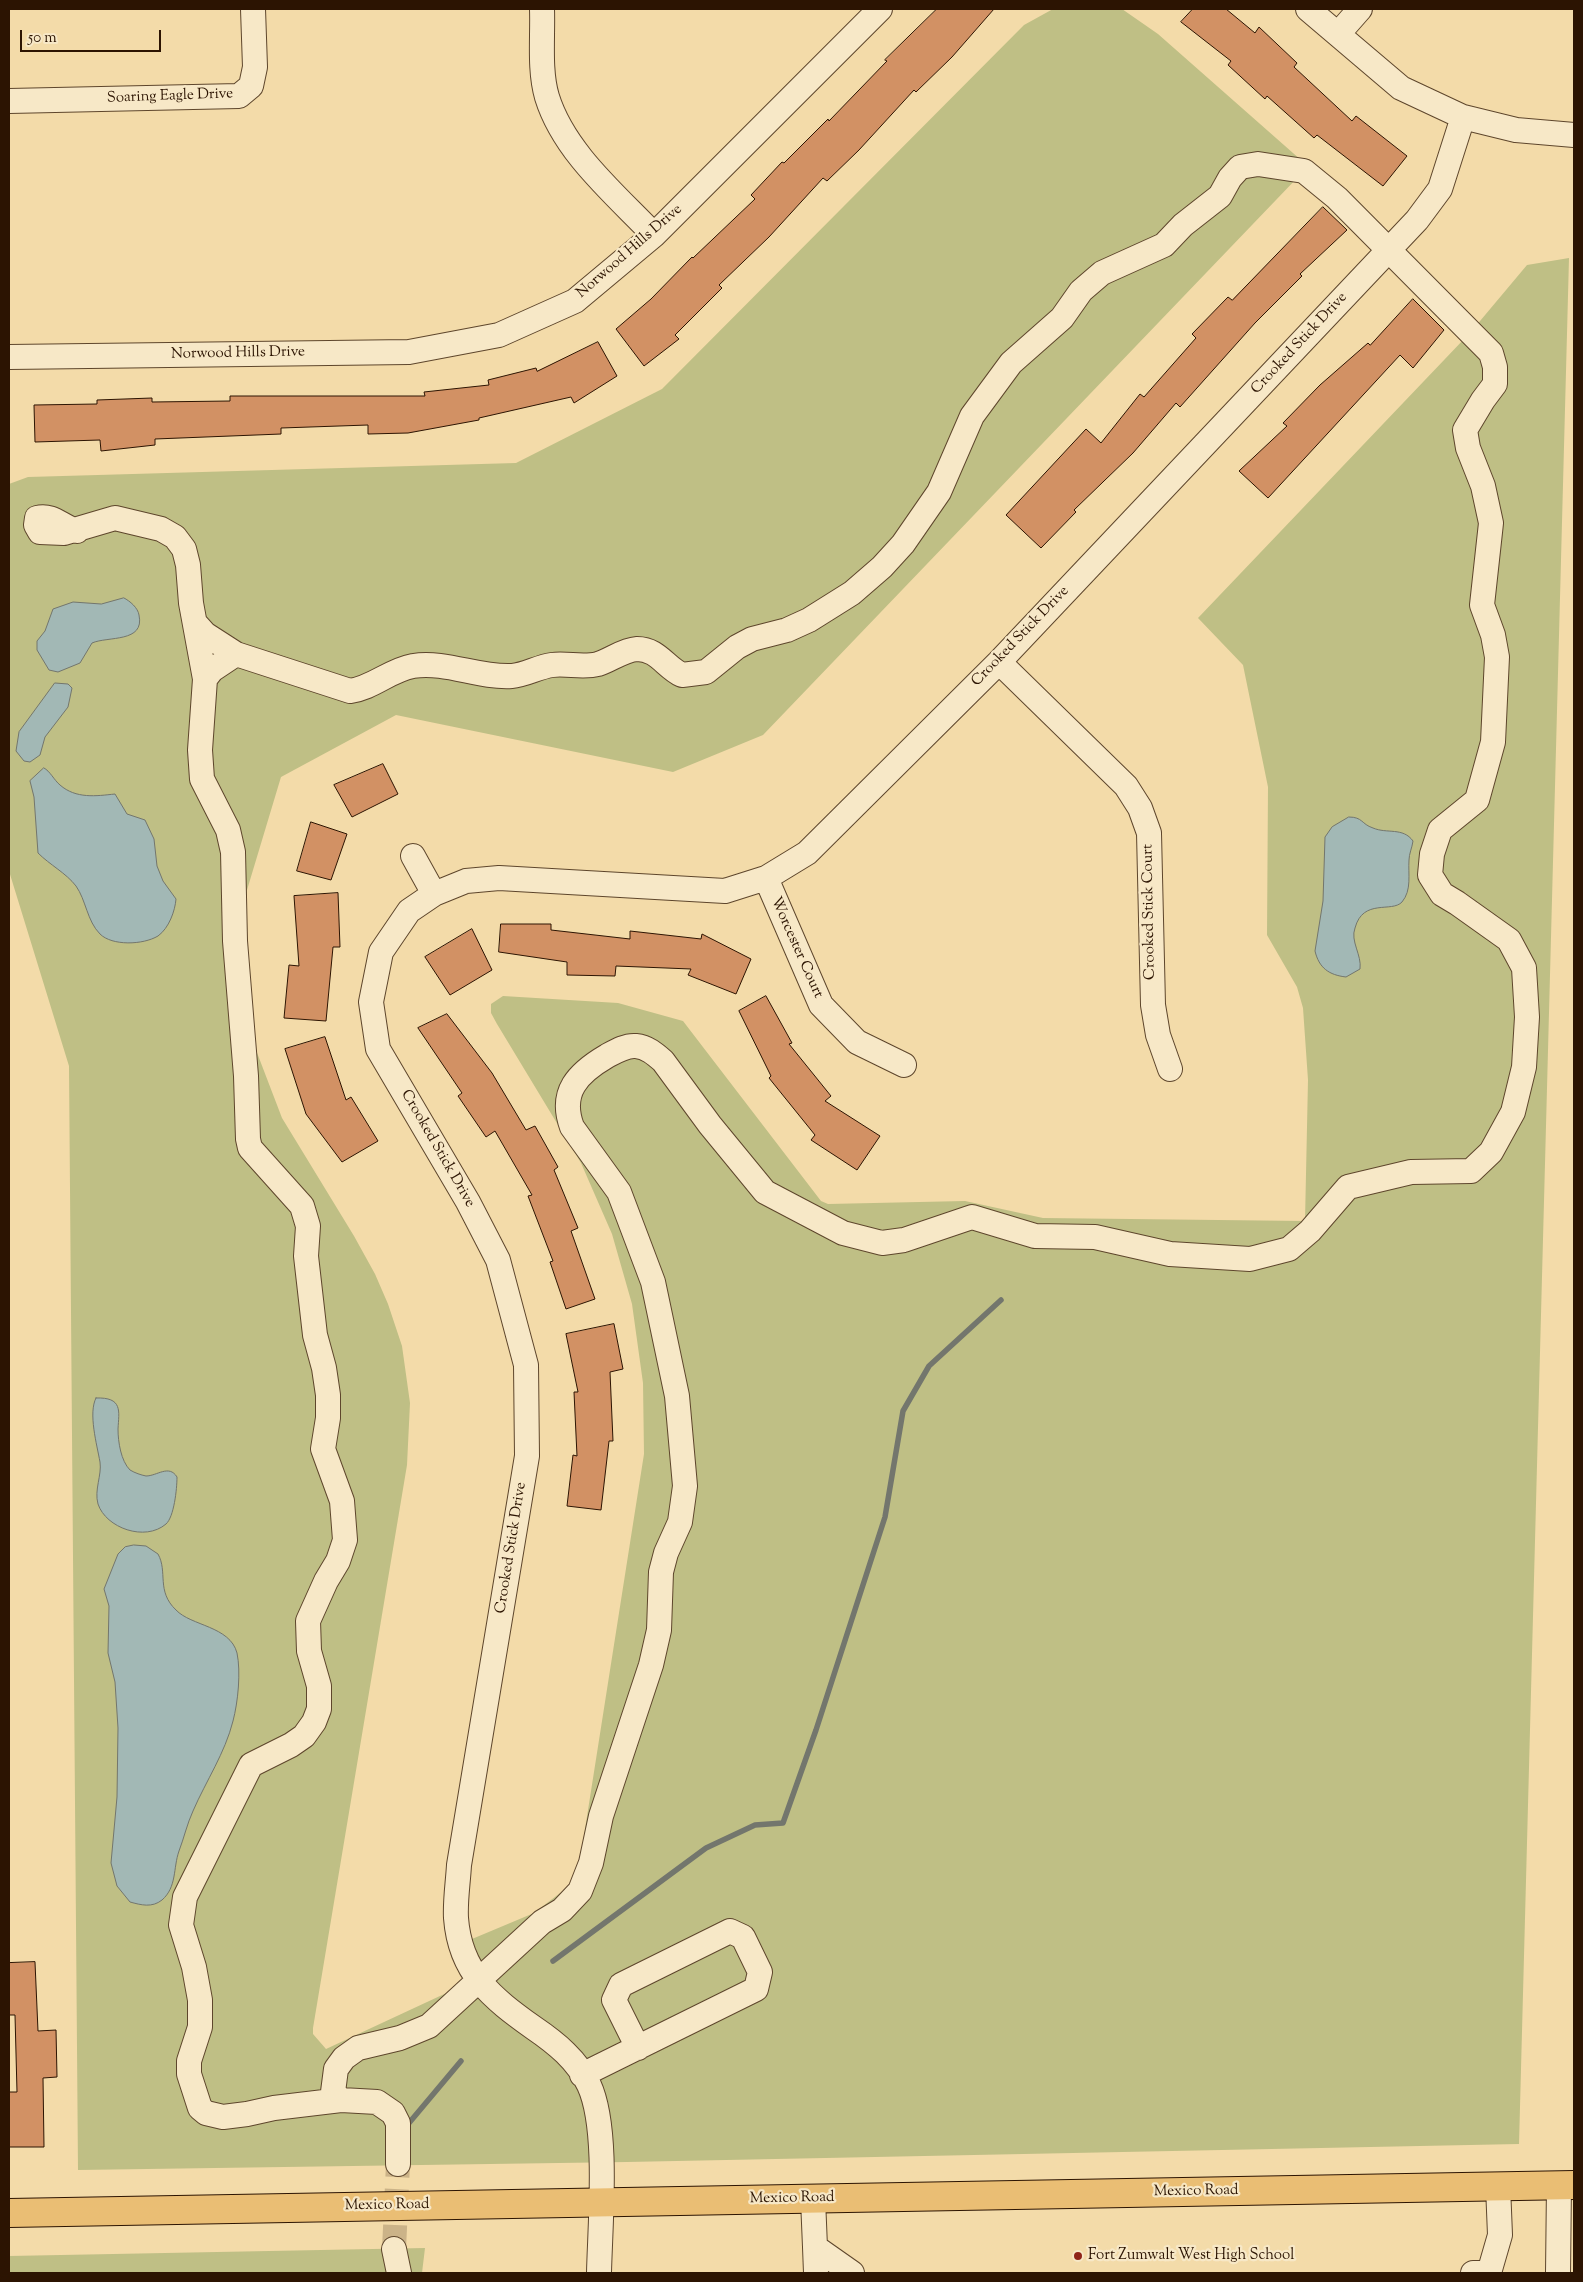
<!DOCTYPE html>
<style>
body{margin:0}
#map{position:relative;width:1583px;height:2282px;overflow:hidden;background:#f3dba9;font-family:"Sorts Mill Goudy",serif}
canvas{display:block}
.frame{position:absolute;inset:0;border:10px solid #2c1402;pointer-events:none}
.scale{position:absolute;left:20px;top:30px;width:141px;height:22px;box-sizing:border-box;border:2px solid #2c1402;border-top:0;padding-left:6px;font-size:15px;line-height:18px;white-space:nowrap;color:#2c1402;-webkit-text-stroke:4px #f7e8c7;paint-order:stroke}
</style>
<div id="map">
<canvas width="1583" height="2282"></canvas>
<div class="frame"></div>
<div class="scale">50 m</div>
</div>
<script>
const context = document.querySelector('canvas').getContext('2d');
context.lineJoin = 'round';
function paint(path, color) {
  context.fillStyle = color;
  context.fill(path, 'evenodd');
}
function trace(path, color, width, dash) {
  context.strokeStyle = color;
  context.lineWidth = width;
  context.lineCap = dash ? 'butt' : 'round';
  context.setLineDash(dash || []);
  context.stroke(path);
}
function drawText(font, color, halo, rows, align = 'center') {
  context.font = font + ' "Sorts Mill Goudy",serif';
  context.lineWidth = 4.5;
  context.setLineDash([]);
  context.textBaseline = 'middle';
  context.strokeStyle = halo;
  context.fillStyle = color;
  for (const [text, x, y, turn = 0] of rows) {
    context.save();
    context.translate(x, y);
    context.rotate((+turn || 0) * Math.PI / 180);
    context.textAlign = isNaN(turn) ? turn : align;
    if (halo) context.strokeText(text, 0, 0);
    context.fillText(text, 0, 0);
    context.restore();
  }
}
const green = new Path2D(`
 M1053,9H1122L1158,34L1310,168L1475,327L1527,265L1569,258L1519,2144L627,2162L78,2170L69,1066L9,871V484L28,477L516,463L662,389L1024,25ZM1299,176L1465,338L1198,618L1243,665L1268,787L1267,935L1297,987L1303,1008L1308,1080L1305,1221L1043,1218L965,1201L828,1204L821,1201L683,1021L618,1003L503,996L491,1004V1013L497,1024L581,1163L612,1234L632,1304L643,1383L644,1454L577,1880L534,1913L472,1939L484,1971L455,1989L326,2049L313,2034V2028L407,1465L410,1403L402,1346L388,1304L375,1274L354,1236L282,1118L251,1037L244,952L247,890L281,777L396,715L673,772L763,735Z
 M425,2248L422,2273H9V2256Z`);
const water = new Path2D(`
 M124,598C130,601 138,608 139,615C145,643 108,636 92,643L80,663L58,672L49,670L37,650V641L45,631L53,609L73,602L101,604Z
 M55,683L68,684L72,688L68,707L45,737L40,755L30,762L24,761L16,751L19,732Z
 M44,768C50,771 54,780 60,785C76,799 96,796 115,794L127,814L145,820L154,839L157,866L163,881L176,899C175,911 169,928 158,936C143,945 112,946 100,934C87,921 86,900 76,886C66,873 50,865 38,853L34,797L30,781Z
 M1349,817C1363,817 1361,824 1373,828C1387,834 1403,827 1413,841C1412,848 1409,854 1409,860C1408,874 1412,890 1402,902C1392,913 1363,898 1355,928C1350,941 1362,955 1360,969L1346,977C1329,975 1319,968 1315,951L1323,901L1325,837L1332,827Z
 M96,1398C123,1397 119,1411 118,1429C118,1442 121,1461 130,1470C135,1473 141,1475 146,1476C157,1476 169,1464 177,1477C177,1489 174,1517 166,1524C145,1542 106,1528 98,1504C94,1490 102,1475 100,1462C97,1445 88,1413 96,1398Z
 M134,1545L146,1546L158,1554C168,1572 156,1591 176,1610C191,1626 230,1626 237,1653C241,1672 238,1702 233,1721C225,1753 206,1781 193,1811C187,1824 184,1838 179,1851C173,1868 177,1887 162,1900C152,1908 141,1905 130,1902L117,1886L111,1863L117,1797L118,1728L115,1682L108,1653L109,1606L104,1589L118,1554L125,1547Z`);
const stream = new Path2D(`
 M553,1961L706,1848L755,1825L783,1823L816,1730L885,1517L903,1411L929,1366L1001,1300
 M409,2123L461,2061`);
const building = new Path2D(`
 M937,9H994L952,57L916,92L914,90L859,150L827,181L823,178L769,237L719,285L722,288L675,335L679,339L644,366L616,329L651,299L692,257L693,258L755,199L751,195L782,162L784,163L828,119L829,121L887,61L885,60Z
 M1193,9H1226L1255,33L1259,27L1297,63L1294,67L1352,121L1356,116L1407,156L1383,186L1317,135L1314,138L1267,96L1265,99L1228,65L1231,61L1181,22Z
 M1323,207L1347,230L1300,274L1302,276L1255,323L1180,407L1176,403L1133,453L1074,510L1076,512L1041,548L1006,515L1086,429L1101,443L1140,394L1144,397L1196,338L1192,334L1228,297L1232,300Z
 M1413,299L1444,330L1413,368L1400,355L1268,498L1239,471L1287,426L1283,423L1320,385L1368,343L1370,345Z
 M598,342L617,376L574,403L571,397L479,418V420L408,433L368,434V425L281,428V434L155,439V445L101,451L100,440L35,442L34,405L97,404V400L152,398V402L230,401V396H425L424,392L489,385L488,380L536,368L537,371Z
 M383,764L398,794L352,817L334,785Z
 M311,822L347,834L331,880L297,871Z
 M338,893L340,947H333L326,1021L284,1018L289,965L299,966L294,896Z
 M501,924H551V930L630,939V931L701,939L702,934L751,959L736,994L688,975L691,969L616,966L615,976L567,975V962L499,952Z
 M472,929L492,970L450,995L425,957Z
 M766,996L792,1043L789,1044L831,1096L825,1101L880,1136L857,1170L811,1140L815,1135L769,1078L771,1076L739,1011Z
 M447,1014L492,1073L526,1130L535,1126L558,1167L554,1170L578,1228L571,1231L595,1299L566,1309L550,1262L553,1261L528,1196L532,1195L495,1131L486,1137L458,1096L462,1093L418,1028Z
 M325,1037L346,1100L351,1097L378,1141L342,1162L306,1114L285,1049Z
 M614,1324L623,1369L610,1372L613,1441H609L601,1510L567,1506L573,1455L577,1456L574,1392H578L566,1334Z
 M35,1962L38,2031L56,2030L57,2077L43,2078L44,2147H9V2092H17L15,2015H9V1963Z`);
const minorTunnel = new Path2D(`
 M394,2249L398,2164`);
const minor = new Path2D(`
 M542,9C543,37 539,70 547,97C564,152 615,194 654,235
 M1308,9L1401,88L1463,117L1516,130L1574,135
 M1338,34L1360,9
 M9,101L239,96L251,86L255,67L253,9
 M9,357L409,352L499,335L575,301L654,235L880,9
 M77,531C62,527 53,514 37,518L36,525L40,532L64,533L115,518L161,529L175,537L184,549L188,565L191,603L205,679
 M196,624L205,634L236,654L350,691C373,688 390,670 413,666C447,661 478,678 512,676C525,675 538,667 552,665C567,663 583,668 598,664C611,660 623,650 637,649C658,649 665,667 682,675L706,672L737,647L752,639L787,630L809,620L852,593L882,567L903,544L939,492L972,416L1011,363L1062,318L1081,291L1102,273L1164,245L1183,225L1220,196L1230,178L1240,167L1258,164L1304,171L1337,198L1491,353L1495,367V384L1483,400L1465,430L1468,448L1483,486L1491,523L1482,605L1493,635L1497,657L1493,742L1477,800L1440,830L1432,854L1430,875L1442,894L1457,903L1509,940L1524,968L1527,1017L1524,1067L1513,1112L1491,1152L1471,1171L1411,1172L1348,1187L1310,1231L1289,1249L1250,1259L1170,1254L1095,1237L1035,1236L972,1217L904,1240L882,1243L843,1233L765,1192L710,1125L663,1061C655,1054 647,1047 636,1046C626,1045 616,1051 607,1056C578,1073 559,1092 572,1127L619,1192L653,1282L677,1396L685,1486L680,1522L666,1553L661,1572L659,1630L651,1665L601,1816L591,1863L580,1891L562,1910L542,1922L429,2026L400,2038L358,2048L344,2058L336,2069L333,2092L341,2100
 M236,654L212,670L205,679L200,750L202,779L228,830L233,852L235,941L246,1076L248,1139L250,1148L302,1206L308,1226L306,1256L315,1335L324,1368L328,1395V1418L323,1449L342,1501L345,1540L338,1561L326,1581L308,1621L309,1651L319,1686V1709L314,1722L304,1736L291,1745L251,1765L185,1897L181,1925L194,1967L200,2000V2027L189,2061V2074L200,2108L206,2113L223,2117L247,2114L274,2108L341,2100L377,2102L393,2113L398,2123V2164
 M999,662L1126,786L1140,808L1149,833L1153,1005L1158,1035L1170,1069
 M413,856L434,894
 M766,878L821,1005L857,1042L904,1065
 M582,2075L756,1989L760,1972L743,1937L730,1931L621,1985L614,2000L638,2048
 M813,2199L815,2247L852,2273
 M815,2247L816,2273
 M394,2249L399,2273
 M599,2273C600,2224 609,2128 589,2085C577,2060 556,2043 534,2028C492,1998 460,1973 456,1918C455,1901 458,1883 459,1865L527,1456L526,1365L498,1260L468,1202L378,1049L371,1002L381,952L409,911L434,894L466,881L499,878L725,891L766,878L807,853L999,662L1417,220L1440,189L1463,117
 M1473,2273H1489L1500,2235L1498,2186
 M1558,2273L1559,2185`);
const major = new Path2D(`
 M9,2213L1574,2185`);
const markers = [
 [1078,2256,5,"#8f2418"]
];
const streetNames = [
 ["Soaring Eagle Drive",170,97,-2],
 ["Norwood Hills Drive",630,252,-41],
 ["Crooked Stick Drive",1300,344,-47],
 ["Norwood Hills Drive",238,354,-1],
 ["Crooked Stick Drive",1021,637,-46],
 ["Crooked Stick Court",1150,912,-91],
 ["Worcester Court",796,948,66],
 ["Crooked Stick Drive",437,1149,60],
 ["Crooked Stick Drive",512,1548,-81],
 ["Mexico Road",1196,2192,-1],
 ["Mexico Road",792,2199,-1],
 ["Mexico Road",387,2206,-1]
];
const poiNames = [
 ["Fort Zumwalt West High School",1088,2256]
];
paint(green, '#bfbf85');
paint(water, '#a2b8b5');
trace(water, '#73766d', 1);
trace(stream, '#73766d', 5.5);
paint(building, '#d29164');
trace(building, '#2c1402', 1);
trace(minorTunnel, '#cbb388', 24, [24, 12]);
trace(minor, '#5e462c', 26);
trace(major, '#2c1402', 30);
trace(minor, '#f7e8c7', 24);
trace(major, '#eabe74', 28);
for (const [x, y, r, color] of markers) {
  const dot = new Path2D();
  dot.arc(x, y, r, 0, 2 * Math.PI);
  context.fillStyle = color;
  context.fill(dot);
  trace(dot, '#f7e8c7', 2);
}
drawText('15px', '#2c1402', '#f7e8c7', streetNames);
drawText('15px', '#2c1402', '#f7e8c7', poiNames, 'left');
</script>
